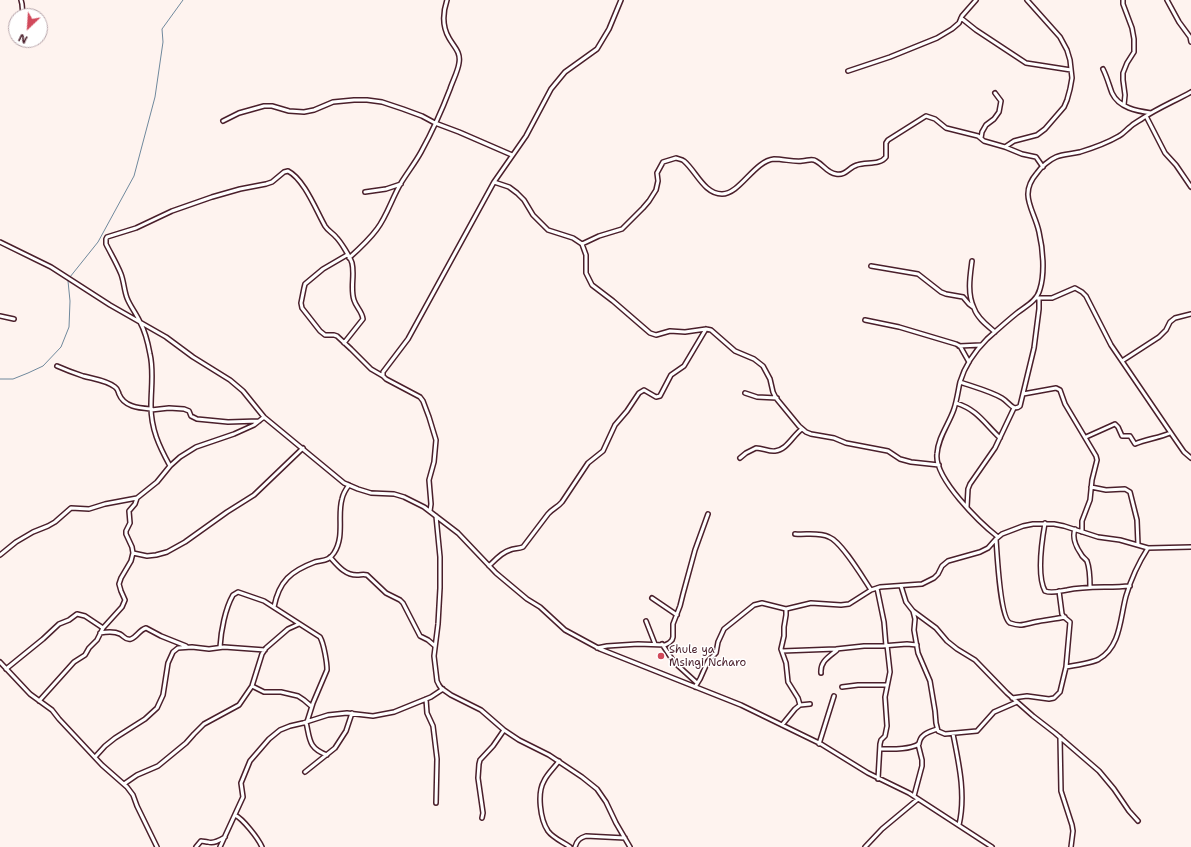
<!DOCTYPE html>
<style>
body{margin:0}
#map{position:relative;width:1191px;height:847px;overflow:hidden;background:#fef3ef;font-family:"Shantell Sans",sans-serif}
canvas{display:block}
.north{position:absolute;left:8px;top:8px;width:40px;height:40px;box-sizing:border-box;background:#fff;border:1px solid #b7a5aa;border-radius:50%;rotate:205deg;font-size:11px;font-weight:700;line-height:16px;text-align:center;color:#4a1f2b}
.north::after{content:'';display:block;margin:auto;width:14px;height:18px;background:#d1495b;clip-path:polygon(50% 0,100% 100%,50% 72%,0 100%)}
</style>
<div id="map">
<canvas width="1191" height="847"></canvas>
<div class="north">N</div>
</div>
<script>
const context = document.querySelector('canvas').getContext('2d');
context.lineJoin = 'round';
function trace(path, color, width, dash) {
  context.strokeStyle = color;
  context.lineWidth = width;
  context.lineCap = dash ? 'butt' : 'round';
  context.setLineDash(dash || []);
  context.stroke(path);
}
function drawText(font, color, halo, rows, align = 'center') {
  context.font = font + ' "Shantell Sans",sans-serif';
  context.lineWidth = 3;
  context.setLineDash([]);
  context.textBaseline = 'middle';
  context.strokeStyle = halo;
  context.fillStyle = color;
  for (const [text, x, y, turn = 0] of rows) {
    context.save();
    context.translate(x, y);
    context.rotate((+turn || 0) * Math.PI / 180);
    context.textAlign = isNaN(turn) ? turn : align;
    if (halo) context.strokeText(text, 0, 0);
    context.fillText(text, 0, 0);
    context.restore();
  }
}
const stream = new Path2D(`
 M70,277L98,242L134,176L155,97L163,42L162,29L183,0
 M0,379H13L28,373L43,366L61,347L69,327L70,301L68,281V280`);
const minor = new Path2D(`
 M21,0L22,4L23,16
 M1123,0V4L1132,28L1134,39V52L1127,63L1123,73V80L1125,95L1124,105
 M1167,0L1179,22L1190,37L1191,42
 M961,18L976,30L1026,63L1071,70
 M1103,69C1107,77 1109,85 1112,93C1119,108 1137,111 1151,113
 M848,71L890,57L937,38L952,29L959,23L962,16L976,0
 M1146,116L1165,153L1176,165L1191,187
 M223,121L239,113L264,106H272L289,111L304,112L314,110L333,102L354,100H367L382,102L403,109L422,116L435,123L459,132L512,155
 M981,138L982,132L986,125L994,119L999,112L1001,101L995,93
 M1005,147L1014,141L1037,135L1045,129L1064,107L1067,100L1070,89L1072,78L1070,60L1067,50L1060,37L1027,0
 M494,182L509,187L517,193L524,200L533,215L548,230L573,238L582,244L586,255V273L592,285L613,301L650,333L656,335L670,331L685,332L706,329L711,330L735,351L754,359L763,366L770,379L773,392L776,398L799,426L806,432L811,434L834,438L846,443L888,451L900,459L911,462L939,465
 M365,192L386,189L401,184
 M0,242L51,267L110,305L166,337L193,357L230,380L243,391L264,417L344,483L358,489L371,493L394,494L404,497L424,507L458,533L496,573L527,599L540,607L565,630L600,649L741,705L821,744L868,773L909,793L992,847
 M582,244L599,236L622,229L643,208L649,201L656,190L658,181L657,173L663,162L676,158C678,159 682,159 684,161C696,171 704,194 722,194C740,194 754,161 774,159C784,159 793,162 802,161C807,161 812,158 816,161C824,165 827,173 836,174C846,176 849,167 857,165C867,162 880,165 886,157V143L888,140L926,116L935,119L946,128L978,136L984,141L1005,147L1022,154L1036,157L1043,167
 M347,255L323,269L305,284L304,288L301,303L302,308L320,331L325,335H334L337,336L351,349L371,369L383,376
 M349,258C359,249 369,240 377,229C387,216 392,198 401,183C407,173 415,163 421,152C432,132 442,110 450,89C453,80 458,71 459,63C461,52 454,47 449,38C442,26 443,12 447,0
 M972,261C970,276 967,294 974,308C977,318 988,326 995,332
 M871,266L918,274L941,292L946,294L963,297L969,304L973,307
 M1036,298H1052L1075,288L1082,292L1086,296L1111,345L1175,439L1184,452L1191,458
 M0,316L14,319
 M865,320L899,327L956,344L960,346L969,362
 M959,346L981,345
 M1122,361L1159,337L1166,330L1170,322L1175,318L1191,314
 M57,366C66,370 74,373 83,376C94,379 106,380 115,387C118,389 118,391 119,394C124,407 139,408 151,409
 M960,382C974,387 990,391 1002,398C1009,402 1013,412 1020,406L1034,348L1039,309V298
 M745,393L757,397L777,398
 M1023,394L1056,388L1060,390L1065,404L1096,456L1097,460L1092,480L1090,500L1082,521V532
 M956,403C978,410 984,423 1000,438
 M151,410L169,408L184,409L189,411L191,416L197,419L228,422L259,421
 M1086,437L1115,424L1118,427L1122,436H1130L1135,444C1146,439 1159,438 1170,433
 M740,458L746,453L756,448C763,448 769,452 775,451C787,450 793,435 802,429
 M170,466C159,446 151,429 151,406C151,388 154,371 150,354C148,343 145,331 140,322C136,313 130,306 127,298C124,290 124,282 121,274C117,264 111,254 106,244V239L107,237L136,228L172,211L212,197L240,189L266,184L272,182L284,172L288,171C304,179 316,210 325,226C328,231 333,233 336,237C341,242 350,257 352,263C355,275 350,288 354,300C356,307 362,311 363,319L344,343
 M1091,487L1106,490L1125,489L1130,492L1137,520L1138,545
 M967,507L968,489L970,484L995,448L1014,408
 M430,511L431,504L429,480L434,462L436,440L429,417L423,401L420,397L386,379L383,376V372L408,339L494,182L526,136L551,89L565,72L597,49L609,29L621,0
 M436,516L440,557V588L438,624L434,656L437,681L439,685L441,688L451,695L481,710L504,730L519,740L549,755L582,777L597,789L606,802L616,823L630,847
 M1045,523C1042,540 1037,576 1045,591C1052,594 1059,591 1067,590C1087,586 1109,588 1130,586
 M1075,529C1072,537 1076,547 1081,554C1082,557 1085,558 1087,561C1090,569 1090,579 1090,587
 M795,534C806,535 819,532 829,537C842,542 863,578 871,590
 M998,537C980,523 934,478 937,454C938,437 949,424 954,409C957,400 958,391 960,382C965,365 975,351 987,339C997,330 1007,321 1017,313C1026,306 1037,301 1040,289C1045,273 1043,249 1039,232C1034,209 1018,195 1037,173C1041,167 1049,160 1056,157C1063,154 1072,154 1080,152C1093,148 1107,143 1119,136C1123,134 1126,130 1130,127C1134,123 1139,121 1143,118C1158,108 1175,101 1191,92
 M996,539C997,552 1000,618 1010,623C1013,624 1017,625 1020,625C1024,625 1030,623 1035,622C1045,620 1055,619 1065,617
 M133,553L147,556L156,555L167,552L185,542L227,512L254,495L303,448
 M0,555L16,542L33,532L48,526L55,522L71,508L89,509L105,504L137,498L157,482L170,466L180,457L196,447L234,434L254,425L264,417
 M330,557C338,566 345,575 357,575C361,575 363,574 367,575L386,593L400,600L403,603L420,636L428,640L435,646
 M489,566C495,560 502,552 510,550C514,548 518,549 523,547L548,514C552,509 558,507 562,502L588,463L603,451L615,425L627,411L639,393L644,390L656,397L660,396L671,375L684,366L706,329
 M901,586L906,602L913,611L936,628L947,641L957,649L975,660L1007,693L1033,716L1055,733L1099,771L1114,789L1129,811L1138,821
 M877,588L884,622L886,646
 M652,598L677,615
 M274,607C279,581 291,571 315,562C323,560 329,561 334,553C345,536 337,516 342,499C343,494 346,489 349,485
 M786,609V615L784,627V636L781,649L786,663L788,682L798,698L800,705
 M913,611L915,619L914,630L918,653L930,681L935,711L936,723L938,731L945,734L977,731L994,712L1017,702
 M646,621L655,644
 M100,633C106,632 114,631 120,634C124,636 126,641 131,639C137,637 139,630 146,628L161,636L186,646
 M662,644L674,662L697,683
 M220,647C221,631 225,609 233,595L238,592L264,601L320,637C324,644 327,663 327,670L313,703L307,722
 M597,648L607,646L638,644L665,645L669,643L672,640L673,637V624L680,606L683,594L695,550L708,514
 M782,651L836,649L864,646H882L907,644L917,645
 M0,662L30,694L52,710L59,719L102,765L127,787L133,795L137,806L157,847
 M1066,667C1072,666 1095,662 1099,659C1121,646 1120,618 1126,596C1131,579 1139,562 1148,548
 M6,669L43,639L59,624L69,620L77,614L85,616L103,628
 M821,673C820,661 829,657 837,650
 M252,686L264,692H281L298,696L304,700L311,706
 M695,687L700,679L708,661L716,653L718,642L724,629L754,605L762,603L786,609L811,603L841,605L849,604L871,590L880,587L922,584L934,578L938,574L942,566L948,561L980,552L988,548L996,539L1002,534L1023,526L1033,524H1054L1064,526L1098,537L1120,540L1148,548L1191,547
 M842,687L858,685H887
 M1012,698L1027,696L1049,699L1054,698L1060,692L1066,667L1070,622L1064,617L1062,614L1059,591
 M426,699L427,713L433,726L437,759L436,803
 M39,701L74,662L85,655L89,648L97,640L103,628L122,607L125,600L121,591L119,584L121,578L131,561L133,553L132,547L126,534V531L130,523L129,511L135,504L137,498
 M306,722C310,739 308,748 327,755
 M782,725L795,709L800,705L810,704
 M953,734C959,764 966,795 959,825
 M1060,737L1061,791L1072,825L1073,831L1071,847
 M819,744L834,696
 M880,749C892,749 908,750 919,744C920,734 929,732 937,729
 M95,757L105,746L115,738L145,719L157,708L163,695L168,663L173,652L178,648L192,647L209,649L224,647L265,650
 M559,761C554,768 547,774 544,781C537,793 540,819 548,831C553,838 563,842 570,847
 M305,772L335,748L346,731L352,713
 M878,779L880,744L881,740L885,736L887,726L885,697L890,672L887,645
 M124,784L137,775L158,766L186,743L194,734L204,724L239,705L252,686L262,654L266,648L288,629L299,624
 M914,796L922,766V760L918,744
 M235,815C243,819 258,838 262,847
 M482,818L483,813L478,778L479,764L480,760L493,746L504,730
 M196,847L201,841C203,841 206,842 208,842C214,844 220,840 225,837
 M220,847L243,797L241,783L250,761L269,739L280,730L290,726L303,723L328,715L347,713L373,716L394,712L431,697L443,689
 M575,847C577,840 580,838 586,836L625,838
 M865,847L882,829L918,799`);
const markers = [
 [661,656,4,"#d1495b"]
];
const poiNames = [
 ["Shule ya",669,650],
 ["Msingi Ncharo",669,663]
];
trace(stream, '#6f889c', 1);
trace(minor, '#4a1f2b', 6);
trace(minor, '#fff', 3);
for (const [x, y, r, color] of markers) {
  const dot = new Path2D();
  dot.arc(x, y, r, 0, 2 * Math.PI);
  context.fillStyle = color;
  context.fill(dot);
  trace(dot, '#fff', 1.5);
}
drawText('11px', '#4a1f2b', '#fff', poiNames, 'left');
</script>
